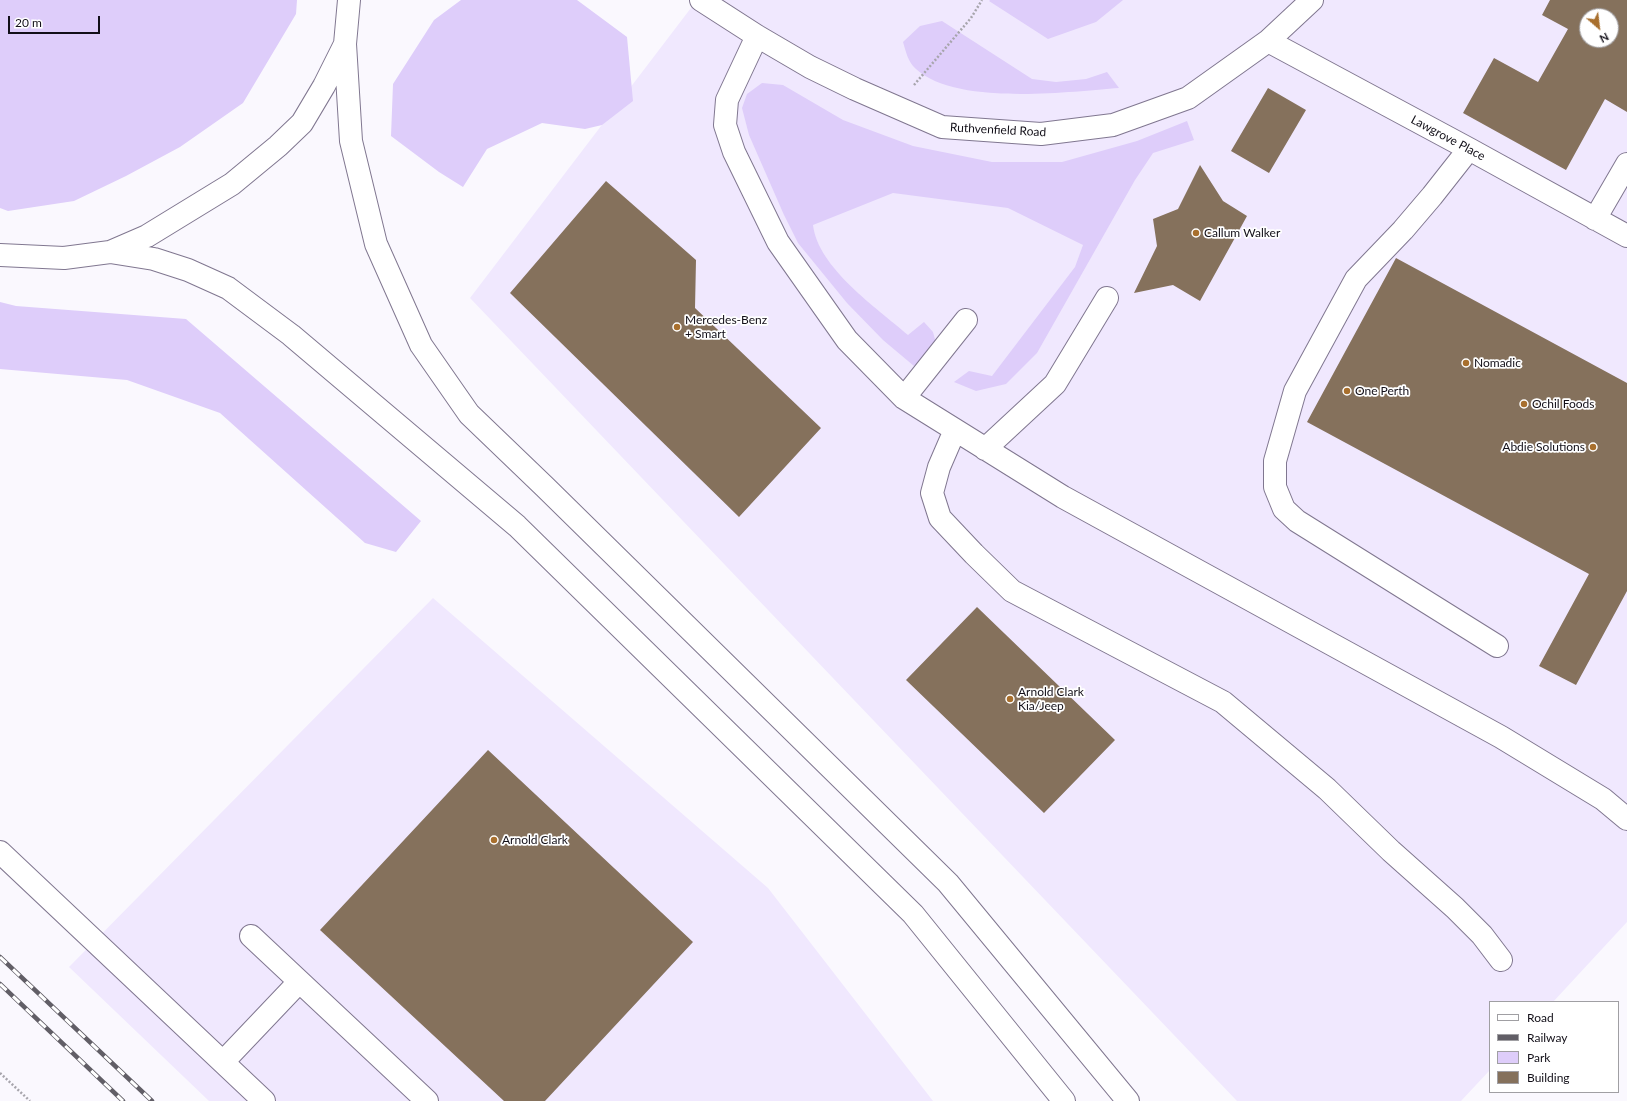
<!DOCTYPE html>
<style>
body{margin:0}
#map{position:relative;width:1627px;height:1101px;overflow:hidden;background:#faf8fe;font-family:Lato,sans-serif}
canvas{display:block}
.legend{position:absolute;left:1489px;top:1001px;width:130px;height:92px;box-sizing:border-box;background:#fff;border:1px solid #a09fa3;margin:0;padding:5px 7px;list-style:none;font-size:12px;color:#120f18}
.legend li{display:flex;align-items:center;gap:8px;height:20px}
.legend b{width:20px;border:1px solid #a09fa3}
.north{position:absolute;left:1579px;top:8px;width:40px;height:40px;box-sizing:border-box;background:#fff;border:1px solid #a09fa3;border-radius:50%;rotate:152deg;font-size:11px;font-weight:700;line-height:16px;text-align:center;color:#120f18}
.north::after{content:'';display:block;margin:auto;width:14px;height:18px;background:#a86f2d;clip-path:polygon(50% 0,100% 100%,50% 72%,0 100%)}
.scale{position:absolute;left:8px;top:16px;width:92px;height:18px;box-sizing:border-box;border:2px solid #120f18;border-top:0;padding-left:5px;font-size:12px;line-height:14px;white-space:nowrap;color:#120f18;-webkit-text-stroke:3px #fff;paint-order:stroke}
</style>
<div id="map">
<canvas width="1627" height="1101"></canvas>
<ul class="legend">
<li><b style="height:5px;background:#fff"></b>Road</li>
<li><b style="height:5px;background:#615e66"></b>Railway</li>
<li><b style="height:11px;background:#decdfa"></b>Park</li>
<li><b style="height:11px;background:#85715c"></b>Building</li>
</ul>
<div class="north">N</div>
<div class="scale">20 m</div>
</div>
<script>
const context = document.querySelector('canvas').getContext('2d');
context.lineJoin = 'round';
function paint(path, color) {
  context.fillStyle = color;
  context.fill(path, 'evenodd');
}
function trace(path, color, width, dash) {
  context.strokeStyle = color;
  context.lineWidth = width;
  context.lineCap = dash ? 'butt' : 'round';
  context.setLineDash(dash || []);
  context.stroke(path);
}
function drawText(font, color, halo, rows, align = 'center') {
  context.font = font + ' Lato,sans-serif';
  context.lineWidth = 3.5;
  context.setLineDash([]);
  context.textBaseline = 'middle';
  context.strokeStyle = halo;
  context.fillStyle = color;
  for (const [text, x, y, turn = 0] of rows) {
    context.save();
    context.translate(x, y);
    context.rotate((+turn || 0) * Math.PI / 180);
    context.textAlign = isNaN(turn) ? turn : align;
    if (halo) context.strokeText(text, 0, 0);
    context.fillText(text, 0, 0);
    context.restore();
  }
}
const built = new Path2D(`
 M697,0H1627V922L1553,1002H1490V1070L1461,1101H1237L470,298ZM1587,16H1611V40H1587Z
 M433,598L768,888L933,1101H209L69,967Z`);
const green = new Path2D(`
 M0,0H297L296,14L243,103L180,147L126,176L74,201L8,211L0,208Z
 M461,0H577L627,37L633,101L602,125L585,129L542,123L487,149L463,187L439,172L391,136L393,84L434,20Z
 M990,0H1123L1096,22L1048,39L989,1Z
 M942,21L1032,79L1056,82L1086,79L1107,72L1119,88C1068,92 956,106 916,69C908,62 906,52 903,42L920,26Z
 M762,83L783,85L843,120L913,146L992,162H1062L1137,141L1187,121L1194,140L1153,153L1135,180L1037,353L1006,384L976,391L954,382L969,371L992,376L1075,267L1083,245L1008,208L893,193L813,225C818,268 877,308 908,335L924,322L933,332L936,343L914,366L883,340L847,303L798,243L784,215L749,135L742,108L747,94Z
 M0,302L16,306L186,319L421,521L396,552L365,543L220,413L127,380L0,369Z`);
const building = new Path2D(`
 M1550,0H1627V112L1605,99L1566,170L1463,113L1494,58L1538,82L1568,29L1542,15ZM1587,16H1611V40H1587Z
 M1268,88L1306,110L1269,173L1231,151Z
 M1200,165L1223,201L1247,216L1200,301L1173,285L1134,293L1157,246L1153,219L1178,209Z
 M606,181L696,260L695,308L821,428L739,517L510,293Z
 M1396,258L1627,383V591L1576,685L1539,666L1589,574L1307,422Z
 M977,607L1115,740L1044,813L906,680Z
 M488,750L693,942L545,1101H504L320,930Z`);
const path = new Path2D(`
 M914,85L971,18L982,0
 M0,1073L30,1101`);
const minor = new Path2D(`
 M701,0L757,36L810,67L855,89L942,127L1041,134L1113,125L1188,98L1268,41L1312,0
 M757,36L727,100L725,125L734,152L778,242L847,340L904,398L1063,497L1501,737L1603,799L1627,819
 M1268,41L1469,149L1627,236
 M1469,149L1432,196L1403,230L1356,279L1295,391L1275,461V487L1284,509L1297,521L1497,646
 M1595,219L1627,164
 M904,398L966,320
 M955,430L939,467L932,493L940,518L974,554L1012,591L1223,702L1327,789L1391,851L1455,908L1482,935L1501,960
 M985,449L1055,384L1107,298
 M0,852L264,1101
 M251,936L427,1101
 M223,1062L299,982`);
const highway = new Path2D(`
 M345,44L351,141L376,244L421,345L469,414L545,487L948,883L1128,1101
 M110,252L154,259L188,270L228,288L291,335L517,526L913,914L1064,1101
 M0,255L64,258L110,252L147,236L232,184L278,146L302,123L324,86L345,44L349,0`);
const rail = new Path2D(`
 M0,957L152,1101
 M0,984L123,1101`);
const markers = [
 [1196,233,4,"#a86f2d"],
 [677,327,4,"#a86f2d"],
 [1466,363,4,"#a86f2d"],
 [1347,391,4,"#a86f2d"],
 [1524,404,4,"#a86f2d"],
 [1593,447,4,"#a86f2d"],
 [1010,699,4,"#a86f2d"],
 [494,840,4,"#a86f2d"]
];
const streetNames = [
 ["Ruthvenfield Road",998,130,3],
 ["Lawgrove Place",1448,138,28]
];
const poiNames = [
 ["Callum Walker",1204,233],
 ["Mercedes-Benz",685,320],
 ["+ Smart",685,334],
 ["Nomadic",1474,363],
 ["One Perth",1355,391],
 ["Ochil Foods",1532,404],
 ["Abdie Solutions",1585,447,"right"],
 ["Arnold Clark",1018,692],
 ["Kia/Jeep",1018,706],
 ["Arnold Clark",502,840]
];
paint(built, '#f0e8fe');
paint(green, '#decdfa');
paint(building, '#85715c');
trace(minor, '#807790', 24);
trace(highway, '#807790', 24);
trace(path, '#a7a5ac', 2.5, [2, 2]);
trace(minor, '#fff', 22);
trace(highway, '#fff', 22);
trace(rail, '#615e66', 4.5);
trace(rail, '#fff', 3, [9]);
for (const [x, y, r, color] of markers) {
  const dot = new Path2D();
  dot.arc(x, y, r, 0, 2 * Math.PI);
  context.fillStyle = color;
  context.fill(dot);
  trace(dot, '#fff', 1.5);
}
drawText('12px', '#120f18', '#fff', streetNames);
drawText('12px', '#120f18', '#fff', poiNames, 'left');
</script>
